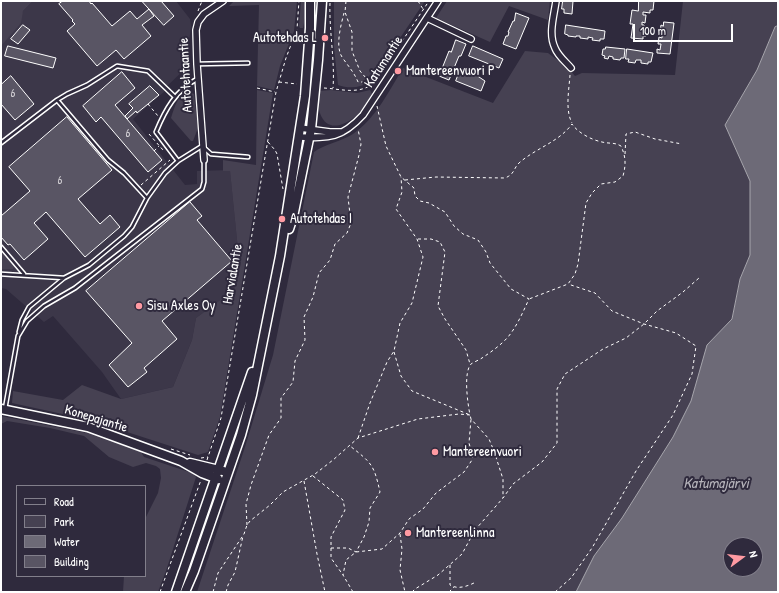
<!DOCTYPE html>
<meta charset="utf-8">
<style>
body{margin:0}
#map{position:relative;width:779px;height:593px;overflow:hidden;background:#2f2a3d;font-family:"Patrick Hand",sans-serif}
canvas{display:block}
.frame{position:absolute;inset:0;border:2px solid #fff;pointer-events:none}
.legend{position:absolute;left:16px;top:485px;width:130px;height:92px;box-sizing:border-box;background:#2f2a3d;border:1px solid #827f8b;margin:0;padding:5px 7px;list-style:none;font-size:12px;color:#fff}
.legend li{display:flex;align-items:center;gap:8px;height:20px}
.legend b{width:20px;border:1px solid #827f8b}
.north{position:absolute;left:723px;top:537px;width:40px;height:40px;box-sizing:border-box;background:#2f2a3d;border:1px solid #827f8b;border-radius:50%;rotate:75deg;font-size:11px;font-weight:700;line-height:16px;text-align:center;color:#fff}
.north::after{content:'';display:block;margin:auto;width:14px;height:18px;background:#ff9aa2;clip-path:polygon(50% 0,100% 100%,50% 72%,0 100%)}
.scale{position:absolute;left:633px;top:24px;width:100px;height:18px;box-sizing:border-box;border:2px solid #fff;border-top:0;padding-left:5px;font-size:12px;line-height:14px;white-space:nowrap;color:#fff;-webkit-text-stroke:3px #2f2a3d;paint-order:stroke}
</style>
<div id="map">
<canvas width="779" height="593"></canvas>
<div class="frame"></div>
<ul class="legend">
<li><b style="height:5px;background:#2f2a3d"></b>Road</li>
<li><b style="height:11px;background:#464152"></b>Park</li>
<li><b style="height:11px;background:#6d6a77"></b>Water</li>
<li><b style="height:11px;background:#595564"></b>Building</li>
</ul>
<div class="north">N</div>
<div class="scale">100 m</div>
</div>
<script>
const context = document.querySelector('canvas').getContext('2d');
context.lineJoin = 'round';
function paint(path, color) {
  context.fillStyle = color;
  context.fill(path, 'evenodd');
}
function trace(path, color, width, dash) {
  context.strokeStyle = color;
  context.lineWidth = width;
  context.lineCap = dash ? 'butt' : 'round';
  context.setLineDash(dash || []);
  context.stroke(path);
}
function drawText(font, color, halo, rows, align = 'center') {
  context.font = font + ' "Patrick Hand",sans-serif';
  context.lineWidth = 4;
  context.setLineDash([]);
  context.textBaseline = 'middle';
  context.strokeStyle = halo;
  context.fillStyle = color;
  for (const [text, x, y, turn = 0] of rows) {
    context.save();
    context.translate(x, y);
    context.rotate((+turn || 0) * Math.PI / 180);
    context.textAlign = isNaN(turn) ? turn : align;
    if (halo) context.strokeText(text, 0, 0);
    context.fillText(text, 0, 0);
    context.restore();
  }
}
const built = new Path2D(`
 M33,1H176L190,19L191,26L186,68L164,89L165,91L133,119L185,185L197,184V171L230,170L239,260L234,291L196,318L192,340L173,387L121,399L102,372L53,316L44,322L6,289L1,288V46L23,11Z`);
const green = new Path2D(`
 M1,1H33L23,11L21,23L1,46Z
 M234,1H297L294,31L280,66L274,90L257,86L259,5L229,6Z
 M301,1H304C307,10 305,19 303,28H300L299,26Z
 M334,1H425L371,81C361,88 349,89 338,85L334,47Z
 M447,1H550L548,20L509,6L490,42L436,18Z
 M683,1H778V26L775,27L757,70L725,125L750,181V255L740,279L732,319L707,346L691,401L673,437L622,518L594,556L576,592H197L245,447L273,355L314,152C323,145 342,141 353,134C376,118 389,91 403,68L493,103L525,51L548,53L568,68L575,76L582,73L675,75Z
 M257,90L273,93L220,417L208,452L198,455L90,420L12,403L13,391L63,400L82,385L121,399L173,387L192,340L196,318L234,290L239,260L230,171H223V160L256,165Z
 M331,90L357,93L370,90L372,94C367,103 361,113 352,119C326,137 315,115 319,91Z
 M189,91L194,94L198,128L193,141H191L171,118C175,106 177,96 189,91Z
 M1,251L14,266L13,269H1Z
 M1,416L87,433L141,452L144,457L192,473L196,477L166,571L158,592H123L124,576H145V519L158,493L161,478L160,469L156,466L146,463L133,467L109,457L84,436L50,428L7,421L1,424Z`);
const water = new Path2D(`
 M778,26V592H576L594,556L622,518L673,437L691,401L707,345L732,319L740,279L750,255V181L725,125L757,70L775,27ZM731,545H755V569H731Z`);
const building = new Path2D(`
 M63,1H89L91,4L92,3L112,26L130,11L137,19L149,9L154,16L142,25L151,36L124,59L116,50L97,66L67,31L75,24L72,21L73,20L59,4Z
 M142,1H161L174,16L164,25Z
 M563,1H573L572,14L564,13V9H562Z
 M639,1H654L653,10H650V13L643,12V15H646L645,23L642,22V25H644V29H647L646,36H643V39L631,38L633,24H630L632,10L638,11Z
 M516,13L529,18L516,49L503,44L506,36H508L509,32H508L513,21H514Z
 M664,22L674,23L670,54L657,53V49L660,50L661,44H658L659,37L662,38V32H660L661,25L663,26Z
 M23,25L30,30L18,44L11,39Z
 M566,25L605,31L604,39H600V41L592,40L593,38L588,37V39L580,38V36H576V37L568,36V35L565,34Z
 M456,40L466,44L461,56H459L449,80L439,76L449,51L451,52Z
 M8,46L56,58L53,68L5,56Z
 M473,46L503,59L499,68L469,56Z
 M606,47L625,49L624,58H621L620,60L613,59V57L609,56L608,59L604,58L605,56L602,55L603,49H605Z
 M627,49L653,53L651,62H648V64L641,63V60H636L635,63L628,62L629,59H626Z
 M460,71L463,72V71L472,74L473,73L485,81L481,91L456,81Z
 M122,72L135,88L115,105L162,160L148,172L101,117L96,122L83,106Z
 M11,76L34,104L15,120L1,104V85Z
 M150,86L159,95L137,113L136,111L127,119L125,116L133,108L129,104Z
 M67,117L112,170L78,199L100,224L110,215L120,227L85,257L46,212L34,223L48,239L24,260L10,244L8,245L1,237V216L30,191L9,167Z
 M190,202L202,216L197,220L232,261L162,321L177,339L144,368L147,372L128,387L109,365L132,343L86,291Z`);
const path = new Path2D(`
 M346,1L345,12L352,32V51L360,71L372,85L373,89
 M418,1L423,9
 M330,3C329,31 335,60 333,88
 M198,11L202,1
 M344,13C341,25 335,46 342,57C348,66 354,72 358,82H368
 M570,75C569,90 565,110 572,123
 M279,82L297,84
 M257,88L275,92
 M324,88C341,89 359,95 374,83L429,1
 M148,104L158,116
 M149,134L163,150
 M268,142L275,150L277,154L283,189
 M154,151L159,146
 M625,154L626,134L635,132L655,139L682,144
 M405,180L436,177L505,178C515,174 513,169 519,163C536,148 559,142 572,124C578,133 592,140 602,142C610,144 614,142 621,146C626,157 626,165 623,176L615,182L601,184L592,193L586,203L578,264L575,274L568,284L529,299
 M141,185L170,160
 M418,239H431L440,242L445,252L438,306L445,319L466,350L470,364
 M394,352L401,376L412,391L470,415L471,419L489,439L494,451L503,479V498
 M358,438L370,403L387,362L394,351L400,323L412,303L423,257L417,239L396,209L402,192L401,177
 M171,449L190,455
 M201,458L208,457
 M207,460L221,418L276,92L286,58L297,29L299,1
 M313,476L343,500L345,510L331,537V558L343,575
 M304,481L317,554L325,592H327
 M247,525L246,504L251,485L269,435L281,418V398L293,382L295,361L305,340L304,317L313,297L319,273L330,260L335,244L347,233L351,223L348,197L359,155L361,144L358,129
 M400,534L402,549L400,570L405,592
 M331,548H348L356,552L364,537L369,522L370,508L380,492C374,465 372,463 350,446
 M450,565V585C458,590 468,586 476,582
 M160,592L201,480
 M213,592L218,573L244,534L247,525L250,521L270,505L283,492L315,474L333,460L358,438L418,419L459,414L470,415C468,405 463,373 471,364C474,362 479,360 482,358C491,352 501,345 508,337C517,326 523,312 529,299L511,289L490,263L486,252L478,240L463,234L454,226L445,212L429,203L420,201L415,196L414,188L401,177L386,146L377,106
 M226,592L228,585L235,572L243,536
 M353,592L343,575L346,560L356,552L382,549L400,533L409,519L423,509L436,493L464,472L472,460V454L469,443L471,419
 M412,592L415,589L438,575L462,554L475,530L503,498L513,484L542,462L557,443V389L565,374L603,349L626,338L644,324L657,311L683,292L699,278
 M449,592L454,587
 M555,592L571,578L592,548L636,471L673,415L692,374L696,346L676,333L644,324L612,311L595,293L568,284`);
const lane = new Path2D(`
 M197,64L248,63
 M197,79C176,90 165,110 156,132L178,161L202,146L211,154L248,157
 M57,100L108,160L124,173L147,198
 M1,143L57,100L67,94L87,85L117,66L148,71L175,97
 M1,247L24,274
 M1,274L64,278L89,265L124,236L132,227L147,198L165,173L178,161
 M19,332L22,320L29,307L64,278
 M5,409L18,336L27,321L44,306L75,288L202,189L204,182V160`);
const street = new Path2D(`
 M556,1C554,16 548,34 555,48C558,56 566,62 571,68
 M427,18L471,39
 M300,128L330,132H342
 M298,137C329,138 341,139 363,115L438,1
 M204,160L197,64L196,30L198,22L204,14L223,1`);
const secondary = new Path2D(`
 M289,229L293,217L311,129L318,60L322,1
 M1,409L88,427L181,461L202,473L218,479
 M190,463L223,471
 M176,592L252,372
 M185,592L194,571L241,435L252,395L280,256L305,96L310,28V1`);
const markers = [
 [325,38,4,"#ff9aa2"],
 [398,71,4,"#ff9aa2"],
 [282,219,4,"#ff9aa2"],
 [139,306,4,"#ff9aa2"],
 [435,452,4,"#ff9aa2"],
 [408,533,4,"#ff9aa2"]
];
const numberNames = [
 ["6",13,94],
 ["6",128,134],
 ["6",60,181]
];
const poiNames = [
 ["Autotehdas L",317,38,"right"],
 ["Mantereenvuori P",406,71],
 ["Autotehdas I",290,219],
 ["Sisu Axles Oy",147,306],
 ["Mantereenvuori",443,452],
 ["Mantereenlinna",416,533]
];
const streetNames = [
 ["Katumantie",384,62,-57],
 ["Autotehtaantie",186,75,-93],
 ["Harvialantie",233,274,-80],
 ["Konepajantie",96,419,17]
];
const waterNames = [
 ["Katumajärvi",716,484]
];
paint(built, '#3c3749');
paint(green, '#464152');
paint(water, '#6d6a77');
trace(water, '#a7a6ad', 1);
paint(building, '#595564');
trace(building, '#fff', 1);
trace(lane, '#fff', 5.5);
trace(street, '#fff', 8);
trace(secondary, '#fff', 11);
trace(path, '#fff', 1, [3, 3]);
trace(lane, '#2f2a3d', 2.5);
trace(street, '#2f2a3d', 5.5);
trace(secondary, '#2f2a3d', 8);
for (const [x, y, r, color] of markers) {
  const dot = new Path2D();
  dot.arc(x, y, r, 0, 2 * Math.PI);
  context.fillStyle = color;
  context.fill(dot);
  trace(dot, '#2f2a3d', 1.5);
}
drawText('12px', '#d6d4d8', null, numberNames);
drawText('14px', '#fff', '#2f2a3d', poiNames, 'left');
drawText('14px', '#fff', '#2f2a3d', streetNames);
drawText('italic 15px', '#b6b4bb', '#2f2a3d', waterNames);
</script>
